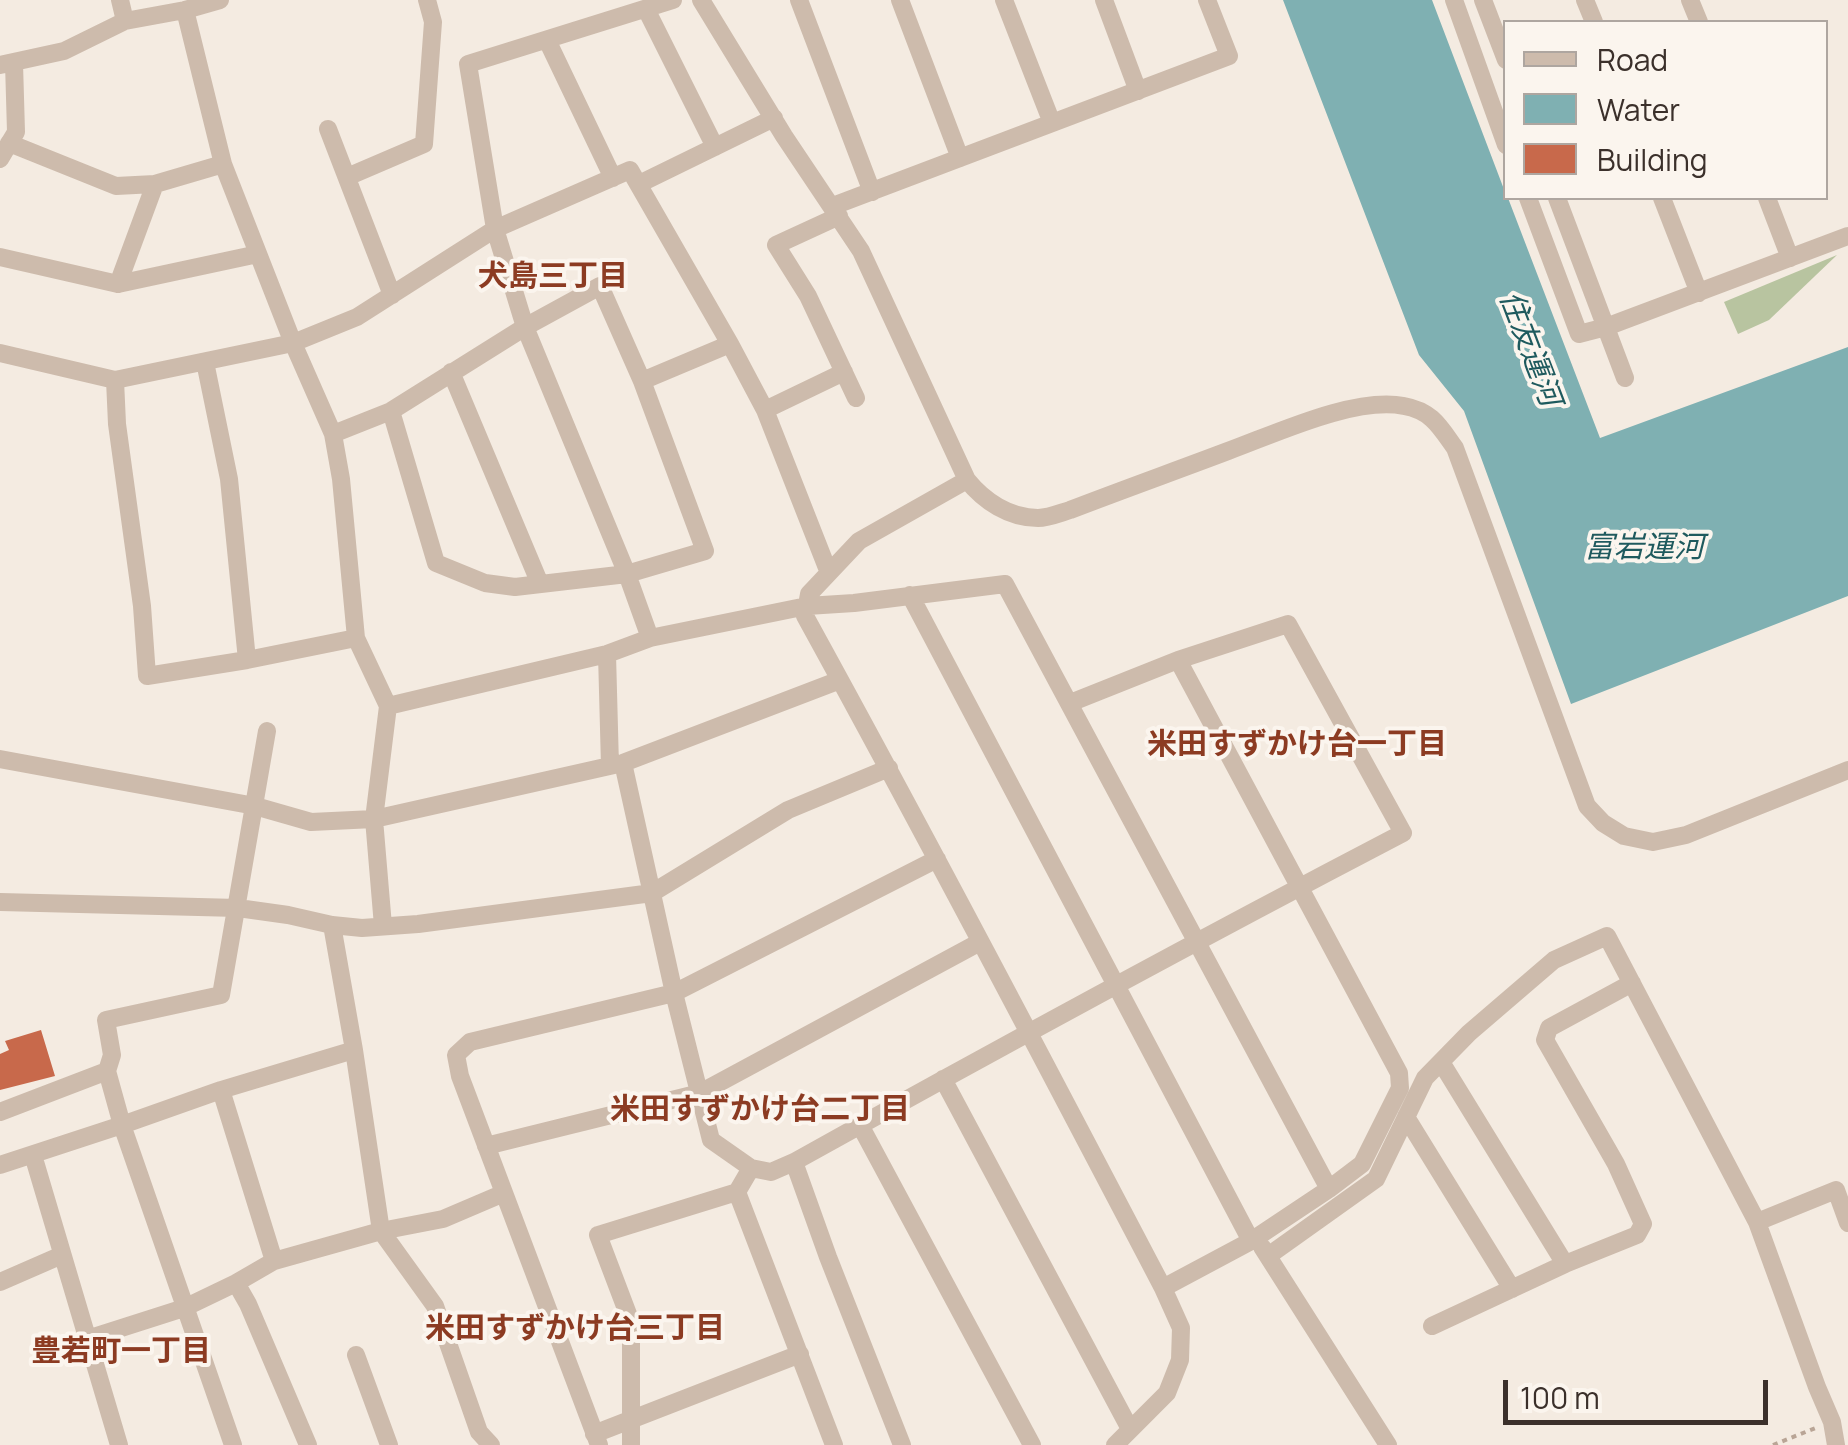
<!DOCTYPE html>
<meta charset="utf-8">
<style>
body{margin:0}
#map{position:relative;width:1848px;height:1445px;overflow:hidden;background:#f4ebe1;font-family:Manrope,sans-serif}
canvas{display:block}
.legend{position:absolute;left:1503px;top:20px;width:325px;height:180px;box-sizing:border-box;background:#fbf5ee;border:2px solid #aea6a0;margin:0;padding:12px 18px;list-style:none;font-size:30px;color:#3b302b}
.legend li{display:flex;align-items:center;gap:20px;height:50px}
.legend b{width:50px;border:2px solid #aea6a0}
.scale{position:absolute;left:1503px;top:1380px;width:265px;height:45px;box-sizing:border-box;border:5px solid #3b302b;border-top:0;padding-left:12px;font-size:30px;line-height:35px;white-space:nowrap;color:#3b302b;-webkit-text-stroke:8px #fbf5ee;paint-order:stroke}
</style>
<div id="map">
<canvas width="1848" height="1445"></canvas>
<ul class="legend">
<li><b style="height:12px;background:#cdbbac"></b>Road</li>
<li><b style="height:28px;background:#7fb0b2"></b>Water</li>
<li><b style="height:28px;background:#c8694b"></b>Building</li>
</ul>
<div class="scale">100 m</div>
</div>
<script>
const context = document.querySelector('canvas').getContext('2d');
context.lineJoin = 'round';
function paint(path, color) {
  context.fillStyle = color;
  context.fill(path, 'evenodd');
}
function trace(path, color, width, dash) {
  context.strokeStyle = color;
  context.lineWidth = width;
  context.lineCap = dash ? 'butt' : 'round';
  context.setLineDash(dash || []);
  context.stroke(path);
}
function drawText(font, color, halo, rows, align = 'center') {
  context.font = font + ' Manrope,"Noto Sans JP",sans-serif';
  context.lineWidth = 8;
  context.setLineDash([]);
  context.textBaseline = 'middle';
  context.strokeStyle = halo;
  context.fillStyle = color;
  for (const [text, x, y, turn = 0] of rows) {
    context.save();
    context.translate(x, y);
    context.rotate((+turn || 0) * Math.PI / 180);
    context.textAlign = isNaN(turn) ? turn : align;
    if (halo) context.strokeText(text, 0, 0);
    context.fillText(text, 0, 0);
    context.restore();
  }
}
const green = new Path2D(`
 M1837,255L1769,320L1738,334L1724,302Z`);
const water = new Path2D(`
 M1283,0H1432L1505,192L1506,198H1508L1600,438L1848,347V596L1571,704L1464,411L1419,355Z`);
const building = new Path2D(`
 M41,1030L55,1076L0,1090V1054L9,1050L5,1041Z`);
const path = new Path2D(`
 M1773,1445L1818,1427`);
const minor = new Path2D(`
 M120,0L125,21L185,10L223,164L293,343L333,434L341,479L356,638L388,706L374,819L383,926
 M701,0L784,136L861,251L967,480C984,501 1009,518 1038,518C1048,518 1060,513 1070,510C1122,490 1175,471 1228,451C1275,434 1355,396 1404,406C1432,411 1440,427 1455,448L1587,806L1603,823L1624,836L1653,842L1686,835L1848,770
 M799,0L872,192
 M900,0L960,158
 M1004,0L1052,123
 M1104,0L1138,91
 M1454,0L1506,145
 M1483,0L1506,60
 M1585,0L1594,22
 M1690,0L1699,22
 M646,9L715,147
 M185,10L220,0
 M547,40L613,178
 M0,65L64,51L125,21
 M328,129L392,295
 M9,143L116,186L155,184L223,164
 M0,159L16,132L14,63
 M347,177L424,144L433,22L427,0
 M639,184L774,118
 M1528,198L1579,334L1606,327L1848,236
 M1557,198L1625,378
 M1662,198L1699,293
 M1767,198L1790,258
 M833,206L1229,56L1207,0
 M839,216L776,245L808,296L856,398
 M0,257L118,284L258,254
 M118,284L155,184
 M0,353L115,380L293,343L357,317L495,229L630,170L730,344L765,410L829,573
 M205,362L229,479L247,660
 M451,372L540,584
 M115,380L117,424L142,606L147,676L247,660L356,638
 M642,381L730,344
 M765,410L844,372
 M333,434L391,411L525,327L600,286L642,381L705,551L627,574L515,587L485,583L436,563L391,411
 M967,480L859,541L809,594L805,616C927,838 1045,1063 1163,1288L1181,1328L1180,1360L1167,1393L1115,1445
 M910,595L1251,1241
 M650,638L627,574L525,327L495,229L468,64L673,0
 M607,654L610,766
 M1070,703L1178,660L1399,1073L1400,1088L1362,1164L1329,1189L1251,1241L1163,1288
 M388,706L607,654L650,638L807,606L854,603L1005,584L1329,1189
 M267,731L221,995L106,1020L112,1055L107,1071L122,1125L221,1090L354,1050
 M0,759L255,806L311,822L374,819L623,763L840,680
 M623,763L674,993L711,1140L751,1168L771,1172L794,1162C995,1050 1198,940 1403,833L1288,624L1178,660
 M0,902L238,908L288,915L332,925L362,928L418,924L652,893L788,810L889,768
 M332,925L354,1050L381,1231L435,1306L479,1432L491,1445
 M1441,1062L1565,1264
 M943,1079L1130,1429
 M221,1090L274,1261L381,1231L443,1219L504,1193
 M0,1112L107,1071
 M1406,1117L1512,1289
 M860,1125L1032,1445
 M486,1146L700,1093L980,942
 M33,1155L119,1445
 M794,1162L828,1257L902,1445
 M0,1165L122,1125L233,1445
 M751,1168L737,1192L834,1445
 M1757,1222L1836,1190L1848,1223
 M1262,1247L1388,1445
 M1268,1256L1376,1179L1425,1078L1469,1033L1554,960L1607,936L1757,1222L1817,1387L1832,1422L1836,1445
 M0,1282L62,1255
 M236,1283L274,1261
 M1432,1326L1565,1264L1637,1235L1643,1224L1616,1164L1545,1040L1549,1028L1632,983
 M87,1339L184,1308L236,1283L248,1304L308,1445
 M356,1355L389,1445
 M594,1434L800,1354
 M599,1445L460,1076L456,1055L470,1042L674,993L937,859
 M631,1445V1322L598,1235L737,1192`);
const neighbourhoodNames = [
 ["犬島三丁目",553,278],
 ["米田すずかけ台一丁目",1297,746],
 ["米田すずかけ台二丁目",760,1111],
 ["米田すずかけ台三丁目",575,1330],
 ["豊若町一丁目",121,1353]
];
const waterNames = [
 ["住友運河",1529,349,69],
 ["富岩運河",1644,549]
];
paint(green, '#b8c4a0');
paint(water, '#7fb0b2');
paint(building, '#c8694b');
trace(path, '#b9a596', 4, [5, 5]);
trace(minor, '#cdbbac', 18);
drawText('bold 30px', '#8c3b22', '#fbf5ee', neighbourhoodNames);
drawText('italic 30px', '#1f5a5e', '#fbf5ee', waterNames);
</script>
